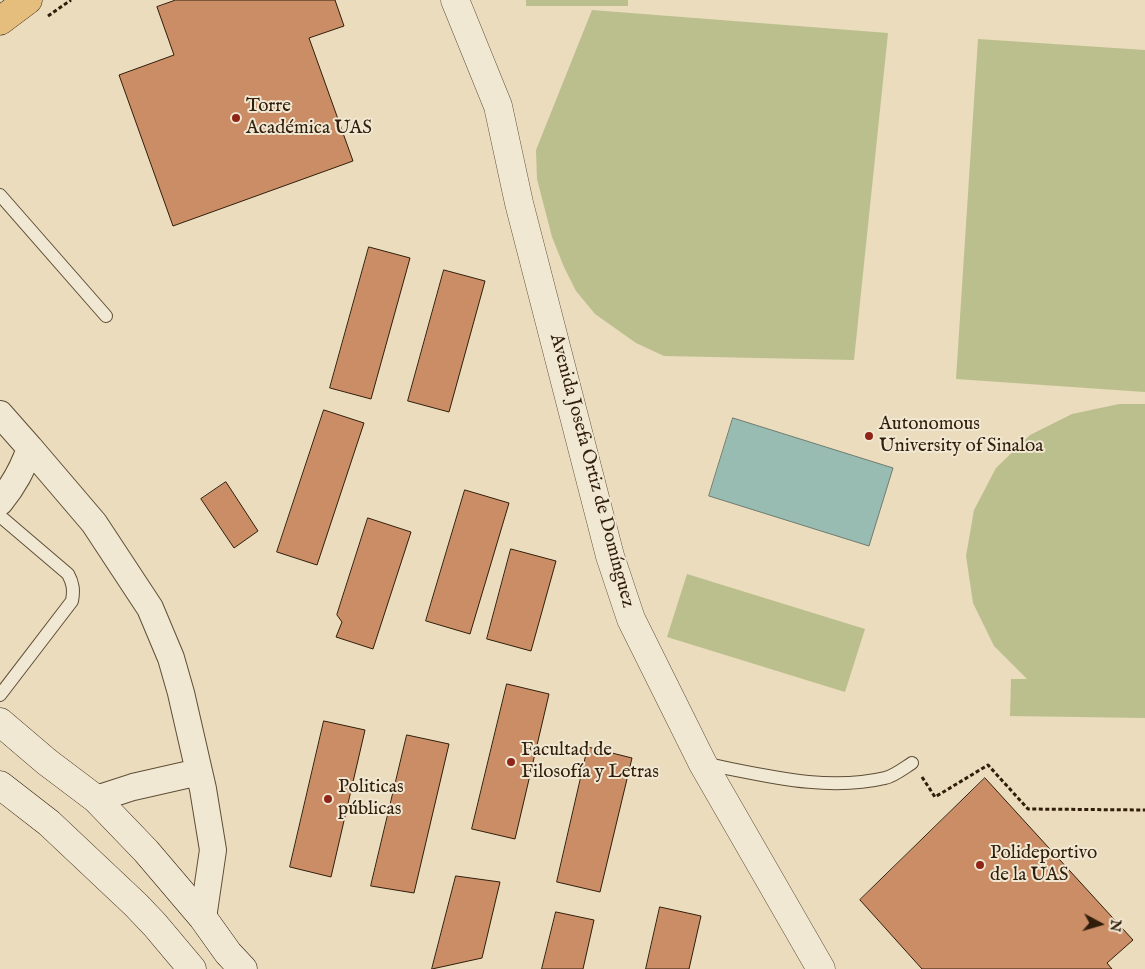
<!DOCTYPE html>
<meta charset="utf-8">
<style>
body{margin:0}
#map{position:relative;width:1145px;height:969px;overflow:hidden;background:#eadcbc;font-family:"IM FELL English",serif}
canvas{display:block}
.north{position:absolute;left:1075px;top:899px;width:50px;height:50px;-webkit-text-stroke:4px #f1e8d3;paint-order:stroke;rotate:96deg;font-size:14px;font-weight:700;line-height:20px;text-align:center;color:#301e0b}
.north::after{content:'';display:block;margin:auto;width:18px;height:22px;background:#301e0b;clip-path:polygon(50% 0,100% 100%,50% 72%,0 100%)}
</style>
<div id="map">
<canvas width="1145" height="969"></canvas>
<div class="north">N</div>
</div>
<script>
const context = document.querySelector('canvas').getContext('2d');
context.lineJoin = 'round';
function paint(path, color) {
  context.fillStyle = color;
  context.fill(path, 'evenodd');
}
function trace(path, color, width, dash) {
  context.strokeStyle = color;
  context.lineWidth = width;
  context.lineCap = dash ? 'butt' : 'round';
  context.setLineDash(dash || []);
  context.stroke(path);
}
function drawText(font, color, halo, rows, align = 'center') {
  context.font = font + ' "IM FELL English",serif';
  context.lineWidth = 4;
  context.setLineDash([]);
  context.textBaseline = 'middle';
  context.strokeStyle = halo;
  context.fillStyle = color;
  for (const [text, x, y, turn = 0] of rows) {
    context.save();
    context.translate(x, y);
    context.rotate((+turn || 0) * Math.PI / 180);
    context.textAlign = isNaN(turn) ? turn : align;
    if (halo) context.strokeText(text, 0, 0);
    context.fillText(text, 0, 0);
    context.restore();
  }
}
const green = new Path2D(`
 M526,0H628V6H526Z
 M592,10L888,33L854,360L664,356L636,343L595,314L576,291L564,267L552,237L537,179L536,150Z
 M978,39L1145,50V392L956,379Z
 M1119,404H1145V718L1010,716L1011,679H1027L994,646L973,603L966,556L974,510L996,468L1030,435L1072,414Z
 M687,574L865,629L845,692L667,637Z`);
const water = new Path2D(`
 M733,418L893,468L869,546L709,496Z`);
const building = new Path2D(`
 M176,0H335L344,26L309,38L353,161L173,226L119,75L174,55L157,7Z
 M369,247L410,258L371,399L330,388Z
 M444,270L485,281L449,412L408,401Z
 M324,410L364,423L317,565L277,552Z
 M226,482L258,531L234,548L201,499Z
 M465,490L509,503L470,634L426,621Z
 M368,518L411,532L373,649L336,637L342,622L337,615Z
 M511,549L556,561L531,651L487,639Z
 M507,684L549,694L515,839L472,829Z
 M324,721L365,730L331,877L290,867Z
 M407,735L449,744L414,893L371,886Z
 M588,747L632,758L600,892L557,882Z
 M985,778L1133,940L1107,963L1112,969H922L860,900Z
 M456,876L500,882L482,958L432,969Z
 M660,907L701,916L689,969H646Z
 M556,912L594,920L583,969H542Z`);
const path = new Path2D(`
 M48,16L71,0
 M922,777L935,797L988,765L1028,809L1145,810`);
const service = new Path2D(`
 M0,195L106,316
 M0,516L68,574C73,583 74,590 72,601L0,695
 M706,764C764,775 826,792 885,778C894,776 904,768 912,763`);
const minor = new Path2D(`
 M0,414L30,448C23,469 14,485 0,502
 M30,448L94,523L150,608L171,658L181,693L203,789L213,850L203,918
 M96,799L133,787L199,772`);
const tertiary = new Path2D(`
 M455,0L498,106L519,203L610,556L631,619L703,764L821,969`);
const secondary = new Path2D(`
 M0,722L47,762L96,799L146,851L203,918L228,953L243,969
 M0,785L49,823L136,905L155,925L192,969`);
const primary = new Path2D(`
 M0,21L28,0`);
const markers = [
 [236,118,5,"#8f2418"],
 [869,436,5,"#8f2418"],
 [511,762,5,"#8f2418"],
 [328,799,5,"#8f2418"],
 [980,865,5,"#8f2418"]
];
const poiNames = [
 ["Torre",246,107],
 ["Académica UAS",246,129],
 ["Autonomous",879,425],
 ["University of Sinaloa",879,447],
 ["Facultad de",521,751],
 ["Filosofía y Letras",521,773],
 ["Politicas",338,788],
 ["públicas",338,810],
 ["Polideportivo",990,854],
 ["de la UAS",990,876]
];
const streetNames = [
 ["Avenida Josefa Ortiz de Domínguez",591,471,75]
];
paint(green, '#bbbf8d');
paint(water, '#98bbb2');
trace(water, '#6e7c6f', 1);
paint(building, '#cb8d65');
trace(building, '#301e0b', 1);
trace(service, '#5e4e37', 14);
trace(minor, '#5e4e37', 28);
trace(tertiary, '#5e4e37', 29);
trace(secondary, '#301e0b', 29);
trace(primary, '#301e0b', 29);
trace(path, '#301e0b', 3, [4, 2.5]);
trace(service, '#f1e8d3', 12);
trace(minor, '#f1e8d3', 26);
trace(tertiary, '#f1e8d3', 28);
trace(secondary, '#f1e8d3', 28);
trace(primary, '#e5be7e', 28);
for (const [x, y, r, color] of markers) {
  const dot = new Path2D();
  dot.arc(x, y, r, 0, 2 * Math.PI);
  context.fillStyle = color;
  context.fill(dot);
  trace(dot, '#f1e8d3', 2);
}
drawText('19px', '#301e0b', '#f1e8d3', poiNames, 'left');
drawText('19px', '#301e0b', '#f1e8d3', streetNames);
</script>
